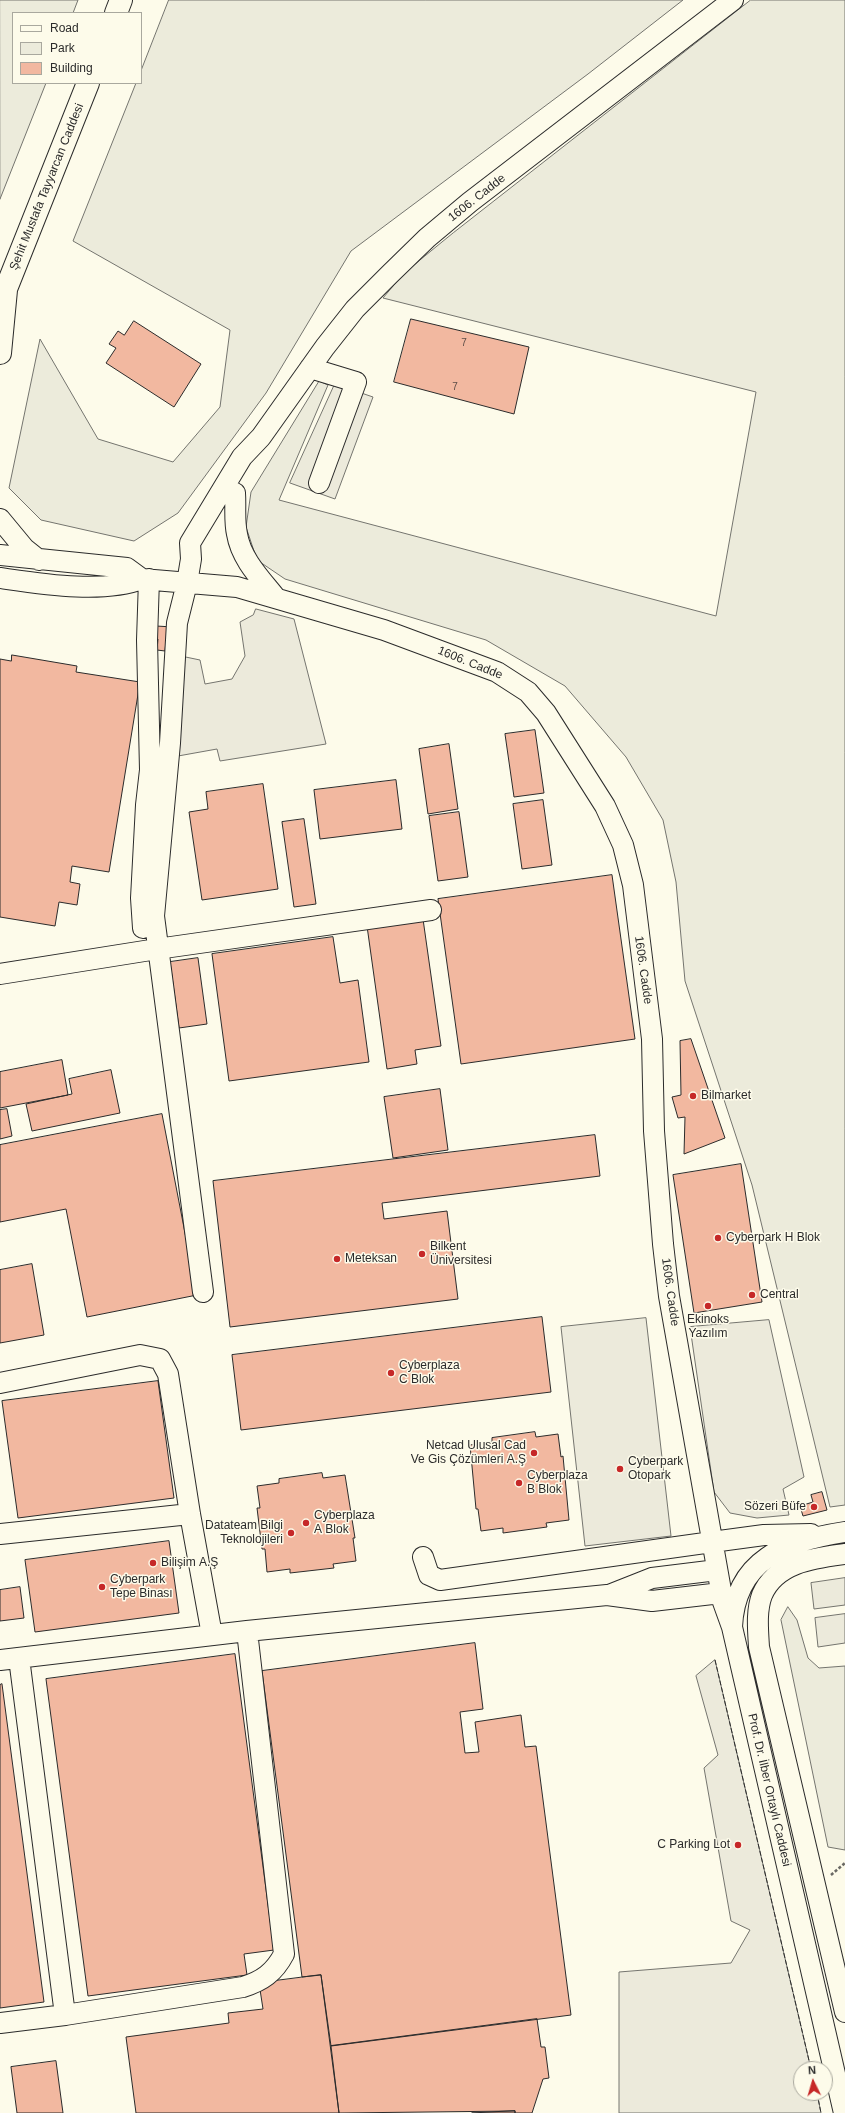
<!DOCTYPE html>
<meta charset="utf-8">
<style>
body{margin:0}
#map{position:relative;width:845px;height:2113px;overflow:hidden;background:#fdfbea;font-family:Helvetica,sans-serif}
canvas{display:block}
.legend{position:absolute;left:12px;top:12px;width:130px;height:72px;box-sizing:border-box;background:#fdfbea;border:1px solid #a9a89e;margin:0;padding:5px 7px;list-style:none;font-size:12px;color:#2b2b2b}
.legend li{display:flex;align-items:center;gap:8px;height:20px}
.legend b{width:20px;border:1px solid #a9a89e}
.north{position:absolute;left:793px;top:2061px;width:40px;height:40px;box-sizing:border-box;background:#fdfbea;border:1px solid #a9a89e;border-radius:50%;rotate:355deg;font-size:11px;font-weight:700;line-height:16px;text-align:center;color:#2b2b2b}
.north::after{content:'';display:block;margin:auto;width:14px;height:18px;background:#c62828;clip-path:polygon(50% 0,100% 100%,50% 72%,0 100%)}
</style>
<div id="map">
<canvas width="845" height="2113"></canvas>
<ul class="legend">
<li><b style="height:5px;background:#fdfbea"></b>Road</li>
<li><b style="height:11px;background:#ecebdb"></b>Park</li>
<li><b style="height:11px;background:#f2b8a0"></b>Building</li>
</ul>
<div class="north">N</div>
</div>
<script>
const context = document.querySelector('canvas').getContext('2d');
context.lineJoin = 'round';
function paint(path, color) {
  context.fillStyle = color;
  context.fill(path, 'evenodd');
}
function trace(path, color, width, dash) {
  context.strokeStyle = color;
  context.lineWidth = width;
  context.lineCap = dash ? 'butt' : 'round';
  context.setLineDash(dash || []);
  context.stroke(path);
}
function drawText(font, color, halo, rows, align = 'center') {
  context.font = font + ' Helvetica,sans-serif';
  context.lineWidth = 3;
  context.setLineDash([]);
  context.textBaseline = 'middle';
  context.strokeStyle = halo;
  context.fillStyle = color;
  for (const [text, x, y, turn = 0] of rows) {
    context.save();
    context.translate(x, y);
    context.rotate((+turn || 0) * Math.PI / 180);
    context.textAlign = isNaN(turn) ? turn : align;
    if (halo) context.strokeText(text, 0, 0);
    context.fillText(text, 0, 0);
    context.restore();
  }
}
const green = new Path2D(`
 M0,0H78L73,13H13V83H46L0,199Z
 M169,0H683L588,74L351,251L266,393L178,513L134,541L41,520L9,488L40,339L98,439L173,462L220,407L230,330L73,241L136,83H141V71Z
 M751,0H845V1505L830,1507L752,1185L685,981L676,882L663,820L626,757L565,686L486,640L285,579L257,560L246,527L251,492L319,381L328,385L279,500L716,616L756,392L383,298L404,273L453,233Z
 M788,1607L797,1620L808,1658L819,1668L845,1666V1850L828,1847L781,1620Z`);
const parking = new Path2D(`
 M335,384L373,397L335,499L290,483Z
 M256,609L294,619L326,744L220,761L217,749L178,756L176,655L200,660L205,684L232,679L245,656L240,622L253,615Z
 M646,1318L671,1536L585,1546L561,1327Z
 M769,1320L804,1477L783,1489L789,1515L757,1518L730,1513L714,1492L690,1327Z
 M845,1578V1605L814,1609L811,1583Z
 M845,1614V1643L818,1647L815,1618Z
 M715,1660L811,2069H801V2093H817L821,2113H619V1972L731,1963L750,1930L731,1921L704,1768L718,1755L696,1676Z`);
const building = new Path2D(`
 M411,319L529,347L514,414L394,382Z
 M134,321L201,364L174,407L106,363L116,348L109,344L118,331L124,335Z
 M156,626L173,627L166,641L165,651L157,650L158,639L155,638Z
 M12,655L77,666L76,672L140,682L109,872L72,866L70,882L80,884L77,905L59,902L55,926L0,917V659L11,661Z
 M535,730L544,793L514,797L505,734Z
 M449,744L458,809L428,814L419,749Z
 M396,780L402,829L320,839L314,790Z
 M263,784L278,889L202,900L189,812L208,809L206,792Z
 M543,800L552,865L522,869L513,804Z
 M459,812L468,877L438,881L429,816Z
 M304,819L316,904L294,907L282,822Z
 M612,875L635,1039L461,1064L438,899Z
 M423,919L441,1046L415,1050L417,1064L387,1069L367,926Z
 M333,937L340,983L358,980L369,1062L229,1081L212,954Z
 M198,958L207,1024L179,1028L170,962Z
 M691,1039L725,1138L684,1154L685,1117L678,1118L672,1097L681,1095L680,1041Z
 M62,1060L68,1095L0,1108V1072Z
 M111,1070L120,1113L32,1131L26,1104L72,1094L69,1079Z
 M440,1089L448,1150L393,1158L384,1097Z
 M7,1109L12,1136L0,1139V1110Z
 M162,1114L197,1295L87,1317L66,1209L0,1222V1145Z
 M595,1135L600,1176L382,1203L384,1219L447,1211L458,1299L230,1327L213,1181Z
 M741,1164L762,1302L694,1313L673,1175Z
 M32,1264L44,1335L0,1343V1270Z
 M542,1317L551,1392L241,1430L232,1355Z
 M158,1381L174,1498L18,1518L2,1401Z
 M535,1432L536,1437L558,1434L561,1457L563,1456L569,1520L546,1523L547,1527L503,1533V1528L481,1531L478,1509H476L470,1445L492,1442V1438Z
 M322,1473L323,1478L345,1475L355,1538H353L356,1561L333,1564L334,1568L290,1573V1569L267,1572L265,1549H262L257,1508H260L257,1486L279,1483V1479Z
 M822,1492L827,1510L803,1516L800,1506L813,1502L811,1495Z
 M169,1541L179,1613L35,1632L25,1560Z
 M20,1587L24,1618L0,1621V1590Z
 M475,1643L483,1709L460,1712L465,1753L479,1752L475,1722L521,1715L525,1747L536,1746L571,2015L331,2046L321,1975L302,1977L262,1671Z
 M235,1654L274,1950L244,1954L247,1975L88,1996L46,1679Z
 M2,1684L44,2002L0,2008V1685Z
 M321,1975L339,2113H136L126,2037L229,2023L228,2013L263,2009L259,1983Z
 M537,2019L541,2047H545L549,2078L543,2079L532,2113H515V2111L339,2113L331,2046Z
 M56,2061L63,2113H17L11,2067Z
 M515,2111V2113H472Z`);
const path = new Path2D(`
 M831,1875L845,1863`);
const minor = new Path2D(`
 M310,368L356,382L319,483
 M235,493C236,507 234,521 237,534C241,559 261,579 276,598
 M0,519L24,548L39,560
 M0,555L127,568L142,579
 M0,578C42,584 102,594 142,579L237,587L384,630L497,672L528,692L546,713L605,806L623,845L633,885L652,1039L654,1131L663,1244L669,1296L723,1602L732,1627
 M143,928L141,898L146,805L150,770L147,640L149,579
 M0,974L157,949L431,910
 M203,1292L154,916L170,743L177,623L187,583L191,559L190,543L242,457L261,437L325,347L355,309L390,274L427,238L470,202L733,0
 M0,1383L140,1355L160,1359L168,1374L190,1514L212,1635
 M0,1534L190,1514
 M845,1554C815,1558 776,1562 762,1595C756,1611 758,1630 759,1647L845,2012
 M423,1557L429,1575L440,1580L712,1542L764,1535L811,1534
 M609,1595L652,1578L717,1570
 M19,1658L65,2015
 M0,1660L247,1631L607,1595L652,1601L721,1593
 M0,2023L65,2015L243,1987C262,1981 274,1973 284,1954L247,1631
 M844,2113L732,1627C735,1559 786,1541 845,1532`);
const major = new Path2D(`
 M116,13L121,0
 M0,304L88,83
 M0,353L6,290`);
const fence = new Path2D(`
 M715,1660L811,2069
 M817,2093L821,2113`);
const markers = [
 [693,1096,4,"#c62828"],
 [718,1238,4,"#c62828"],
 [422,1254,4,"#c62828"],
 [337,1259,4,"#c62828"],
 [752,1295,4,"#c62828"],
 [708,1306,4,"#c62828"],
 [391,1373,4,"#c62828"],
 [534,1453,4,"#c62828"],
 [620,1469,4,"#c62828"],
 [519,1483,4,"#c62828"],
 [814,1507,4,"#c62828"],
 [306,1523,4,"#c62828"],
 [291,1533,4,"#c62828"],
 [153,1563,4,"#c62828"],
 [102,1587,4,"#c62828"],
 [738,1845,4,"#c62828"]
];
const numberNames = [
 ["7",464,343],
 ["7",455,387]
];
const streetNames = [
 ["Şehit Mustafa Tayyarcan Caddesi",47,187,-68],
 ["1606. Cadde",477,198,-38],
 ["1606. Cadde",470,663,22],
 ["1606. Cadde",643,970,82],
 ["1606. Cadde",670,1292,82],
 ["Prof. Dr. İlber Ortaylı Caddesi",769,1790,77]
];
const poiNames = [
 ["Bilmarket",701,1096],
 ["Cyberpark H Blok",726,1238],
 ["Bilkent",430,1247],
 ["Üniversitesi",430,1261],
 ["Meteksan",345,1259],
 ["Central",760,1295],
 ["Ekinoks",708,1320,"center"],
 ["Yazılım",708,1334,"center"],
 ["Cyberplaza",399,1366],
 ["C Blok",399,1380],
 ["Netcad Ulusal Cad",526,1446,"right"],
 ["Ve Gis Çözümleri A.Ş",526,1460,"right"],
 ["Cyberpark",628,1462],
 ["Otopark",628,1476],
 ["Cyberplaza",527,1476],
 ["B Blok",527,1490],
 ["Sözeri Büfe",806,1507,"right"],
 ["Cyberplaza",314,1516],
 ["A Blok",314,1530],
 ["Datateam Bilgi",283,1526,"right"],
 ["Teknolojileri",283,1540,"right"],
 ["Bilişim A.Ş",161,1563],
 ["Cyberpark",110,1580],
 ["Tepe Binası",110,1594],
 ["C Parking Lot",730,1845,"right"]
];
paint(green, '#ecebdb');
trace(green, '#74746e', 1);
paint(parking, '#eceadb');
trace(parking, '#74746e', 1);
paint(building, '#f2b8a0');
trace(building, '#2b2b2b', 1);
trace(minor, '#2b2b2b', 22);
trace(major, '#2b2b2b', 24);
trace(path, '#6a6964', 2.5, [3, 2]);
trace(minor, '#fdfbea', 20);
trace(major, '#fdfbea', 22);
trace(fence, '#2b2b2b', 1, [5, 2]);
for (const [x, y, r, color] of markers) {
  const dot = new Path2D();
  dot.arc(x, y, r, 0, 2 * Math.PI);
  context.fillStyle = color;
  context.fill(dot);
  trace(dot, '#fdfbea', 1.5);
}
drawText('10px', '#5d4e48', null, numberNames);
drawText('12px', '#2b2b2b', '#fdfbea', streetNames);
drawText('12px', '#2b2b2b', '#fdfbea', poiNames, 'left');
</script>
